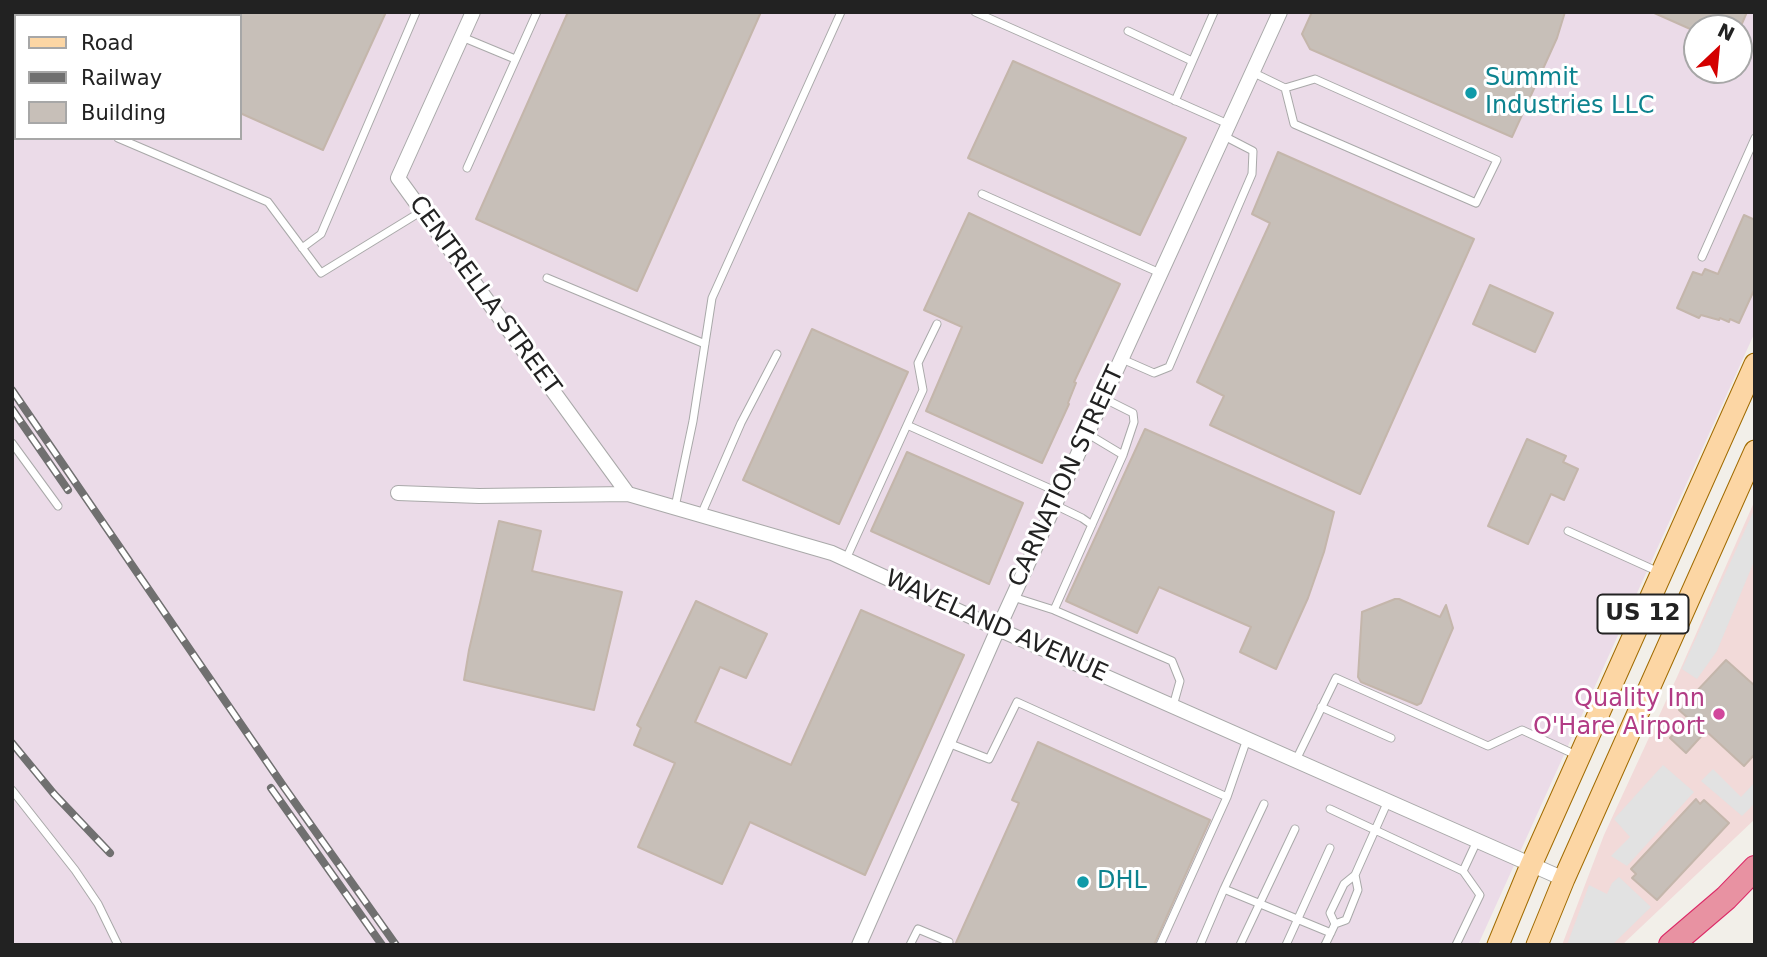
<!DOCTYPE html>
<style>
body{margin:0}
#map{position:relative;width:1767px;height:957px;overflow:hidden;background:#f2efe9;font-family:"DejaVu Sans",sans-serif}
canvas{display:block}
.frame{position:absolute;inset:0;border:14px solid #222;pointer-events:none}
.legend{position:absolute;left:14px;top:14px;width:228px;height:126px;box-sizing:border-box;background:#fff;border:2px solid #a7a7a7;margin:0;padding:9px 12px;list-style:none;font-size:21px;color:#222}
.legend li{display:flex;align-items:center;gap:14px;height:35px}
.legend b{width:35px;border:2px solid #a7a7a7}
.north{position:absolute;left:1683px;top:14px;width:70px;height:70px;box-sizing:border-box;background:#fff;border:2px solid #a7a7a7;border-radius:50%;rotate:26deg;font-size:19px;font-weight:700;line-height:28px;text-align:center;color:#222}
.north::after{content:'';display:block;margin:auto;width:24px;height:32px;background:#d40000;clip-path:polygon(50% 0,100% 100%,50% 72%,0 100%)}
</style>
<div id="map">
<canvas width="1767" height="957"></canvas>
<div class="frame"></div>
<ul class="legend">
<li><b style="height:9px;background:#fcd6a4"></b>Road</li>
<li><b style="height:9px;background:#707070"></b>Railway</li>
<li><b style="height:19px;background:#c7bfb8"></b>Building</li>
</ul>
<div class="north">N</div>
</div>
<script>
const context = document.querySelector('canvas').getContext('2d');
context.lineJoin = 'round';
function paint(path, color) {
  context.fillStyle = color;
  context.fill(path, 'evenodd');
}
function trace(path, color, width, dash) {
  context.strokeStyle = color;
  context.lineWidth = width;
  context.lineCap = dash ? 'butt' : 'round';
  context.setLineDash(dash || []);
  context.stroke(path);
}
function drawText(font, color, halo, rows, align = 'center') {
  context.font = font + ' "DejaVu Sans",sans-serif';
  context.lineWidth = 6;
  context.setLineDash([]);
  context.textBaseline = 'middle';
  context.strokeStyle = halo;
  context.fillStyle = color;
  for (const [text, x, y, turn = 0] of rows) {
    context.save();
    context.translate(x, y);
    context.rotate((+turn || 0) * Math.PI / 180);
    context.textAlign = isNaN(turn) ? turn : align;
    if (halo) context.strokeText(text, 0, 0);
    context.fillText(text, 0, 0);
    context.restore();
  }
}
const commercial = new Path2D(`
 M1755,500V819L1622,945H1562L1604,835L1677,677Z`);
const industrial = new Path2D(`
 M12,12H1755V332L1478,945H12ZM16,16H240V138H16ZM1697,28H1739V70H1697Z`);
const parking = new Path2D(`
 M1755,508V559L1717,651L1697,679L1682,669Z
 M1663,765L1694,792L1627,866L1611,856L1630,837L1614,819Z
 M1713,769L1741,797L1755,782V803L1742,816L1701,781Z
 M1619,877L1651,907L1612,945H1567L1589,885L1607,894L1612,883Z`);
const building = new Path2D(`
 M240,12H386L323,150L240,113Z
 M568,12H761L637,291L476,219Z
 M1312,12H1565L1557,38L1512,137L1310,49L1302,34Z
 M1652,12H1747L1740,28H1697V32Z
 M1013,61L1186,138L1140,235L968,158Z
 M1278,152L1474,239L1360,494L1210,425L1224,396L1197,382L1270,223L1252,214Z
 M969,213L1120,284L1074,382L1076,383L1068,403L1069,404L1042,463L926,411L962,327L924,310Z
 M1744,215L1755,220V288L1739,323L1730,319L1729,322L1720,318L1719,320L1701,315L1699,318L1677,308L1693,272L1702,275L1705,269L1718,274Z
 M1490,285L1553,313L1535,352L1473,324Z
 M812,329L908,372L839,524L743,480Z
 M1145,429L1334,512L1324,552L1308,598L1276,669L1240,652L1251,627L1159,587L1137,633L1066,601Z
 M1527,439L1566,456L1563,462L1578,469L1564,500L1551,494L1528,544L1488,526Z
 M907,452L1023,503L989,584L871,531Z
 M499,521L541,531L532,571L622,592L594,710L464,680L469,650Z
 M1395,599H1399L1440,617L1446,605L1453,628L1421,703L1417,705L1361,682L1358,677L1362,612Z
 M696,601L767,634L746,678L720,667L695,722L791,765L861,610L964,655L865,875L750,822L722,884L638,847L675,763L634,745L641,728L637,725Z
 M1726,660L1755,686V754L1744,766L1706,731L1686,753L1670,738L1688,718L1679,710Z
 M1038,742L1210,820L1154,945H955L1019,803L1012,800Z
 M1696,799L1700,804L1704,800L1729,823L1657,900L1632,878L1636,874L1631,869Z`);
const lane = new Path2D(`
 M975,12L1228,124
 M1128,31L1192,61
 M462,37L515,59
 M1252,72L1285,88L1315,79L1497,160L1476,203L1294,124L1285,88
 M12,93L16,95
 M1175,101L1214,12
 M118,138L268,202L321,273L422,211
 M467,168L537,12
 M982,194L1160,273
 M302,248L321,234L416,12
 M1702,257L1755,138
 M547,278L705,344
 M1122,359L1154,373L1169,367L1252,174L1253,151L1224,136
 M907,425L1060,493
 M1088,434L1123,455
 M12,443L58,506
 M1055,505L1082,518L1092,525
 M675,507L693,421L712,298L841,12
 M701,515L741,423L777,354
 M1568,531L1661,573
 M846,559L923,390L918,363L937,324
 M1013,597L1054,610L1172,661L1180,681L1173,706
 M1054,610L1123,455L1134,422L1133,413L1103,398
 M1321,707L1391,738
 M948,743L989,759L1017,702L1227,797L1247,739
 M1296,760L1336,678L1488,746L1522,730L1576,755
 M12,790L75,870L98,904L118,945
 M1264,804L1224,889L1331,933
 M1330,809L1463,871L1477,841
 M1335,924L1330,913L1344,884L1355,875L1388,801
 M910,945L918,929L949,942
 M1160,945L1227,797
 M1200,945L1224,889
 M1240,945L1295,829
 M1286,945L1330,848
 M1325,945L1335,924L1346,920L1358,890L1355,875
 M1456,945L1480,895L1463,871`);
const street = new Path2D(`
 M473,12L398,178L628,494
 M398,493L479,496L628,494L832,553L998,629L1564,879
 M859,945L998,629L1280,12`);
const primary = new Path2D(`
 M1498,945L1531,865L1755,364
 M1537,945L1564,879L1755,451`);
const highway = new Path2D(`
 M1671,945L1726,898L1755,868`);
const rail = new Path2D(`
 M12,390L284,787L396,945
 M12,409L68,490
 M12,743L54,794L110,853
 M271,788L382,945`);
const markers = [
 [1471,93,7,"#0f9aa8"],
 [1719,714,7,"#d1479c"],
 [1083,882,7,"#0f9aa8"]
];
const shields = [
 [1643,614,91]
];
const shieldNames = [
 ["US 12",1643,614]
];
const cultureNames = [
 ["Summit",1485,79],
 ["Industries LLC",1485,107],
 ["DHL",1097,882]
];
const streetNames = [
 ["CENTRELLA STREET",484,296,54],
 ["CARNATION STREET",1067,477,-65],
 ["WAVELAND AVENUE",996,627,24]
];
const hotelNames = [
 ["Quality Inn",1705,700],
 ["O'Hare Airport",1705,728]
];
paint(commercial, '#f2dad9');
paint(industrial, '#ebdbe8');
paint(parking, '#e2e2e2');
paint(building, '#c7bfb8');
trace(building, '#c4b6ab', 2);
trace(lane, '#a9a9a9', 9);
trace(street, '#a9a9a9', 16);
trace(primary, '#a06b00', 23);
trace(highway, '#dc2a67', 26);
trace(lane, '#fff', 7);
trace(street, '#fff', 14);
trace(primary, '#fcd6a4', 21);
trace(highway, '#e892a2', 24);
trace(rail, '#707070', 8);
trace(rail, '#fff', 5, [16]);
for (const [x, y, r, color] of markers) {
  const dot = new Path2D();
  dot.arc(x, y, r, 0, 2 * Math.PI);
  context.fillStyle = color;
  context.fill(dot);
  trace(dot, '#fff', 2.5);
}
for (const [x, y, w] of shields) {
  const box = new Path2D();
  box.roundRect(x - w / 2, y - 19.5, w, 39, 5);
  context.fillStyle = '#fff';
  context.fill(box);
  trace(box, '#222', 2);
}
drawText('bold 23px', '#222', null, shieldNames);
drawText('24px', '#0d838f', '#fff', cultureNames, 'left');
drawText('24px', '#222', '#fff', streetNames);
drawText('24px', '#b23c85', '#fff', hotelNames, 'right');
</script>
